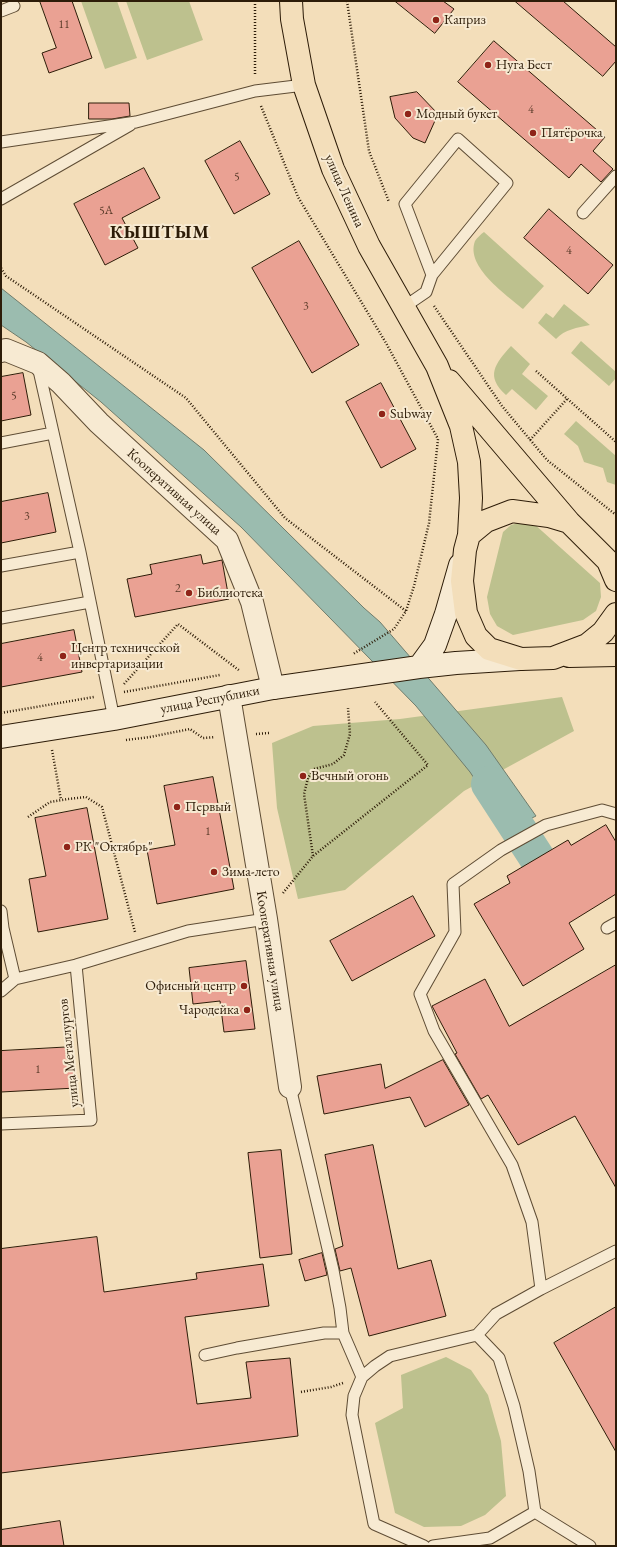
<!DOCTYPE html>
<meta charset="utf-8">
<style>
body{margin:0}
#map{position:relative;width:617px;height:1547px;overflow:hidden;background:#f3deba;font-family:"EB Garamond",serif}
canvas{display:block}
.frame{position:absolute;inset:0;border:2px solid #2d1c08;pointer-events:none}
</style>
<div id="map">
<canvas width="617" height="1547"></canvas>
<div class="frame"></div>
</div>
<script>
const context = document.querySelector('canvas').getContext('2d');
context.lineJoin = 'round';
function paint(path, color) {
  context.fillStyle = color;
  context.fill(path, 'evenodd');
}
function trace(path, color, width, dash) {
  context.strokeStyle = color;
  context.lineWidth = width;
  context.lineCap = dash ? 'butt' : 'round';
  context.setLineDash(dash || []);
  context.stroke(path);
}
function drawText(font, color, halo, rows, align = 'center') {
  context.font = font + ' "EB Garamond",serif';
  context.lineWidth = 4;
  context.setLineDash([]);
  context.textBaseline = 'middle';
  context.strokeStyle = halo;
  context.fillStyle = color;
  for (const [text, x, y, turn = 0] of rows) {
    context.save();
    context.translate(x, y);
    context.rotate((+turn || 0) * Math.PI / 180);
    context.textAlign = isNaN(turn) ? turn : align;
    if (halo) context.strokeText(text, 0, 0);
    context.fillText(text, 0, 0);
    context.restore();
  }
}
const green = new Path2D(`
 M81,1H117L137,58L105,69Z
 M126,1H189L203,40L147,60Z
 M484,232L544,286L523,309C507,295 465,267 475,241C477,238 481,234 484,232Z
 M564,304L590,325C577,328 565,329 556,339L538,323L546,313L553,318Z
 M581,341L616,372V378L609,386L571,353Z
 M511,346L530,364L522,374L548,396L536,410L512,389L506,395C485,376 495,364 511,346Z
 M576,421L616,456V485L607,482L603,468L584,462L578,446L564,434Z
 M522,522L533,523L600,583L601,597L596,611L583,620L513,635L497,626L490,614L487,597L503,532L511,525Z
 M562,697L574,731L464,791L345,890L298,899L277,808L272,743L313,726L400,719Z
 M446,1357L471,1370L488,1395L501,1441L506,1496L485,1515L461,1526L424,1527L395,1513L375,1423L403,1408L401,1375Z`);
const water = new Path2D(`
 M1,288L204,450L364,608L380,622L486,745L536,816L508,830L470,772L416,706L241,527L101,402L26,342L1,325Z`);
const river = new Path2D(`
 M489,784L537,858`);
const building = new Path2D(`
 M40,1H72L92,58L49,73L42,53L56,48Z
 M395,1H443L454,9L435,33Z
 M515,1H563L616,47V61L603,76Z
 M494,41L605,137L593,151L613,169L601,182L581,164L569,178L458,82Z
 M417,92L438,114L425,143L413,138L395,118L390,97Z
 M89,103H129L130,116L112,119H89Z
 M240,141L270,194L234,214L205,161Z
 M144,168L160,198L122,218L138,248L105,265L74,204Z
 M549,209L613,265L588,294L524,238Z
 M299,241L359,345L312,373L252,268Z
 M23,373L31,415L1,421V377Z
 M381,383L416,449L381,468L346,402Z
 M48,493L56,532L1,543V502Z
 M201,555L203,564L222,560L229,599L135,617L127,579L152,574L150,565Z
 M74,630L82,672L1,687V644Z
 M213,777L234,889L157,904L147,850L175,845L164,786Z
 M87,808L108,919L38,932L29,879L46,876L35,818Z
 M606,825L616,842V894L569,923L584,949L523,986L474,904L510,883L507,876L568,840L571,845Z
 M413,896L435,936L352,981L330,941Z
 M246,961L255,1029L224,1032L220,1001L193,1004L189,968Z
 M616,965V1188L575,1116L518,1145L488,1095L481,1099L455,1054L457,1053L432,1006L485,979L509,1026Z
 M73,1047L76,1088L1,1092V1051Z
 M443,1060L469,1105L425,1127L410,1097L324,1114L317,1076L381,1064L385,1088Z
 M373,1145L398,1269L431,1260L446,1316L369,1336L351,1268L340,1271L335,1249L343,1246L325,1155Z
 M281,1150L292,1254L260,1258L248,1153Z
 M97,1237L104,1292L197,1279L196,1273L263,1264L269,1306L185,1317L197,1404L251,1398L246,1362L290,1358L298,1436L1,1473V1249Z
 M322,1253L327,1275L305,1281L299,1260Z
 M616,1307V1452L554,1343Z
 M60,1521L64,1546H1V1530Z`);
const path = new Path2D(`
 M255,1V76
 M347,1L369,151L389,202
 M261,106L298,197L386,343L438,439L429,523L414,586L406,611L394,629L353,654
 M1,268L6,276L186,398L285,518L406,611
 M434,306L502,406L547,460L616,515
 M536,371L616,442
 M530,440L567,399
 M124,684L178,624L240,671
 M124,692L220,675
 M1,713L94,697
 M256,734L269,733
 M126,740L150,737L190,729L203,738L215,737
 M52,750L61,800
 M28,817L50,802L68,799L86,797L102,807L135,932
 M313,856L304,794L308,778L314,769L333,764L344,755L350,734L348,708
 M283,893L313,856L428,765L375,702
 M301,1392L331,1387L343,1383`);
const service = new Path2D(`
 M1,11L14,6
 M1,142L136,122L255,91L304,85
 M1,199L130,125
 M583,213L616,176
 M404,307L426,292L432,275L507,183L458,139L405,204L432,275
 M38,366L80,552L114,719
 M1,443L53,433
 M1,566L80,552
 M1,618L90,602
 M1,911L3,928L15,979
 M607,928L616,923
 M1,991L15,979L76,965L188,931L266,919
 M290,1087L333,1270L340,1308L343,1333
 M1,1124L91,1120L76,965
 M541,1289L616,1251
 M477,1335L499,1358L514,1406L529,1471L535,1512
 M205,1355L237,1348L324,1333H343L362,1377L375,1366L390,1356L477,1335L496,1314L541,1289L532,1222L512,1165L434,1031L420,994L455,932L453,884L501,850L546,825L602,810L616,814
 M362,1377L354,1396L352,1415L374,1524L424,1546
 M433,1546L490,1538L535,1512L590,1546`);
const minor = new Path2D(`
 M1,351L6,350L38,363L61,383L99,423L227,540L252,602L273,688
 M229,696L266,919L290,1087`);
const secondary = new Path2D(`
 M419,667L435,645L446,614L460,565
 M1,737L114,719L273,688L419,667L456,663L520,659`);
const primary = new Path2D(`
 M291,1L292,19L304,85L333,169L369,246L437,366L461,426L469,462L471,498L469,535
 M449,381L569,522L608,561L616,580
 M569,522L549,516L512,511L486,521L469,535L465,550L462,581L466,613L476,636L489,649L521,659L553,658L587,645L603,632L616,614
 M569,656L616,655`);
const markers = [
 [436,20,4,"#8f2418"],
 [488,65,4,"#8f2418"],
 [408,114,4,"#8f2418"],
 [533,133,4,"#8f2418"],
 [382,414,4,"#8f2418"],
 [189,593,4,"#8f2418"],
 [63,656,4,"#8f2418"],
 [303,776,4,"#8f2418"],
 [177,807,4,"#8f2418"],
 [67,847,4,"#8f2418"],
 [214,872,4,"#8f2418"],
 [244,986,4,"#8f2418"],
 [247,1010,4,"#8f2418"]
];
const numberNames = [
 ["11",64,25],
 ["4",531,110],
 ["5",237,177],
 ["5А",106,211],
 ["4",569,251],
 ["3",306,307],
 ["5",14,396],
 ["3",27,517],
 ["2",178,589],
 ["4",40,658],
 ["1",208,832],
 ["1",38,1070]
];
const poiNames = [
 ["Каприз",444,20],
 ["Нуга Бест",496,65],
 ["Модный букет",416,114],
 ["Пятёрочка",541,133],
 ["Subway",390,414],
 ["Библиотека",197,593],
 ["Центр технической",71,648],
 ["инвертаризации",71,664],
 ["Вечный огонь",311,776],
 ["Первый",185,807],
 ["РК \"Октябрь\"",75,847],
 ["Зима-лето",222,872],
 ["Офисный центр",236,986,"right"],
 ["Чародейка",239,1010,"right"]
];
const streetNames = [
 ["улица Ленина",344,191,66],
 ["Кооперативная улица",174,492,42],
 ["улица Республики",210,700,-11],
 ["Кооперативная улица",270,951,81],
 ["улица Металлургов",69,1053,-96]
];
const districtNames = [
 ["КЫШТЫМ",160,233]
];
paint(green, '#bdc18e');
paint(water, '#9bbcaf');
trace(water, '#6f7c6c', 1);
trace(river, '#9bbcaf', 36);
paint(building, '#eaa193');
trace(building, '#2d1c08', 1);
trace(service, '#5e4c34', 13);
trace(minor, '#5e4c34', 24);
trace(secondary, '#2d1c08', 24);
trace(primary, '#2d1c08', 24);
trace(path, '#2d1c08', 2.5, [1, 2]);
trace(service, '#f7ead2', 11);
trace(minor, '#f7ead2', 22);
trace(secondary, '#f7ead2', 22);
trace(primary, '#f3deba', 22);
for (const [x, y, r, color] of markers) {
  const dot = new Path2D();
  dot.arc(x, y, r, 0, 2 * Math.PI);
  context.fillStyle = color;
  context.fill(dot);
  trace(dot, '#f7ead2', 1.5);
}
drawText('12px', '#5c3d2b', null, numberNames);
drawText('14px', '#2d1c08', '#f7ead2', poiNames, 'left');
drawText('14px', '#2d1c08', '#f7ead2', streetNames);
context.letterSpacing = '1px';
drawText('bold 18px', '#2d1c08', '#f7ead2', districtNames);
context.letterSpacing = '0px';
</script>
